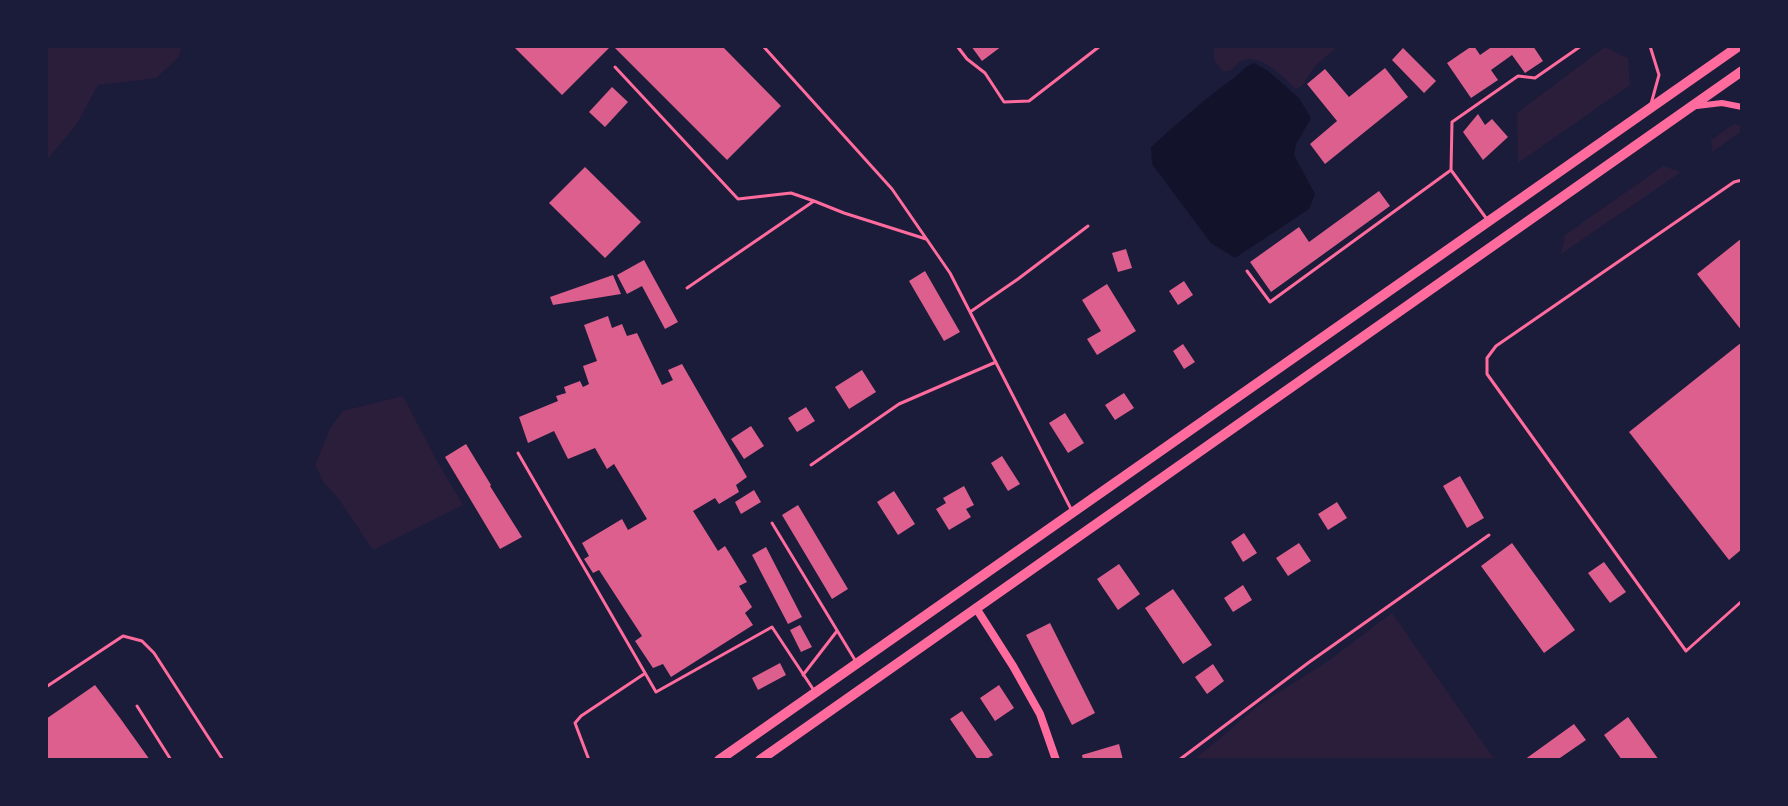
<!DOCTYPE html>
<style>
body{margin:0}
#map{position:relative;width:1788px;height:806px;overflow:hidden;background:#1b1b3a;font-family:"Open Sans",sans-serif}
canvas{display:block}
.frame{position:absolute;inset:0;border:48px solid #1b1b3a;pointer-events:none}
</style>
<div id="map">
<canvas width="1788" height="806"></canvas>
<div class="frame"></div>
</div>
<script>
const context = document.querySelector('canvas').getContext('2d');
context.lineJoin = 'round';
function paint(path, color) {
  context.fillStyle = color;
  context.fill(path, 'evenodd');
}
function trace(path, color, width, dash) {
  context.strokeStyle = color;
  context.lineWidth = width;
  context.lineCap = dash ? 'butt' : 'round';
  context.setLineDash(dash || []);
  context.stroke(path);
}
const green = new Path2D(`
 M46,46H182L178,58L156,78L98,85L76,125L46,161Z
 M1214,46H1338L1314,67L1302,86L1296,89C1282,77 1260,51 1240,62C1236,65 1233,68 1230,71H1222L1214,59Z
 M1605,47L1628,58L1630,85L1518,163L1517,113Z
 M1734,124L1742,126V131L1712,152L1711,140Z
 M1663,166L1681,172L1561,254L1565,235Z
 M403,396L437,461L463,505L373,550L338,498L324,483L315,465L331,427L343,411Z
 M1392,613L1495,760H1194L1259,705L1328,661Z`);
const water = new Path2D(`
 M1254,63L1268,71L1299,98L1311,118L1296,144L1294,155L1315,194L1309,209L1235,258L1211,243L1152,164L1151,147C1178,123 1204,99 1234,78C1241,72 1245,66 1254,63Z`);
const building = new Path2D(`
 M513,46H611L562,95Z
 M613,46H722L781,106L727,160Z
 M971,46H1002L982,61Z
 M1472,46H1474L1480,55L1493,46H1533L1543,61L1525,73L1512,55L1491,70L1498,80L1471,98L1447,63Z
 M1403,48L1436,81L1424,93L1392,60Z
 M1385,68L1408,97L1325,164L1310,144L1337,121L1307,84L1325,69L1349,97Z
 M612,87L628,102L605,127L589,112Z
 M1478,114L1485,125L1492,119L1508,137L1483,160L1463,132Z
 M585,167L641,222L605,258L549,203Z
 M1379,191L1390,206L1271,292L1250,262L1299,227L1309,242Z
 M1742,238V331L1697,274Z
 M1126,249L1132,268L1118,272L1112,253Z
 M644,260L678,322L665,329L642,286L627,294L617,275Z
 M925,271L960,332L944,341L909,281Z
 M613,275L621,294L553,305L550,297Z
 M1184,281L1193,295L1178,305L1169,291Z
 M1107,284L1136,331L1097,355L1087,339L1101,331L1082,300Z
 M608,316L612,328L622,324L627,336L637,333L662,385L673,380L668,370L682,364L747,477L736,485L739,492L719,504L715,498L693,511L718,551L725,546L747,582L739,586L752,607L745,613L753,625L671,677L663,664L653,668L635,641L642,636L599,570L593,573L584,559L589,556L582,543L622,519L628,530L647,519L614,464L607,469L595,448L568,459L554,431L528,443L519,417L558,401L556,396L566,393L564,387L580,381L583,387L589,384L583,366L597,361L584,325Z
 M1742,342V549L1729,560L1629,432Z
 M1183,344L1195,362L1184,369L1173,351Z
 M862,370L876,392L849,409L835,387Z
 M1124,393L1134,408L1115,420L1105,405Z
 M806,407L815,421L797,432L788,418Z
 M1065,413L1084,443L1068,453L1049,423Z
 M751,426L764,446L744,459L731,439Z
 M466,444L491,485L490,486L522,537L500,549L445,457Z
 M1002,456L1020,484L1008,491L991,463Z
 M1460,476L1484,518L1467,528L1443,486Z
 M964,486L974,505L966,509L971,517L949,530L936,509L946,503L943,498Z
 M754,490L761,502L741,514L735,502Z
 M894,491L915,524L898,535L877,502Z
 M1337,502L1347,518L1328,530L1318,514Z
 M798,505L848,589L832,599L782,515Z
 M1244,533L1257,553L1243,562L1231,542Z
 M1299,543L1311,561L1288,576L1276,558Z
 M1512,543L1575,630L1544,653L1481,566Z
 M766,547L802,617L788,624L752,555Z
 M1604,562L1626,592L1610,603L1588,573Z
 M1119,564L1140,594L1118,610L1097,579Z
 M1243,585L1252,600L1233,612L1224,598Z
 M1173,589L1212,645L1183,664L1145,608Z
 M1050,623L1095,713L1072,725L1026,635Z
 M800,625L812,647L801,652L790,630Z
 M780,663L786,675L758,690L752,678Z
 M1213,664L1224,681L1207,694L1195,677Z
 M95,685L120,718L150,760H46V719Z
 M999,685L1014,708L995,721L980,698Z
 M962,711L993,755L985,760H978L950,719Z
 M1628,717L1659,760H1622L1604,735Z
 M1574,724L1586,740L1557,760H1524Z
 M1119,744L1123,760H1083L1082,755Z`);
const service = new Path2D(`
 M763,46L892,189L950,273L1071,509
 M957,46L967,59L985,73L1004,102L1029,101L1100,46
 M1650,46L1659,75L1651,104
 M615,67L738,199L791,193L814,201
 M1742,180L1734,182L1496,346L1487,358V374L1686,651L1742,601
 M1486,218L1451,170L1452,122L1518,76L1535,78L1581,46
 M1247,271L1270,302L1451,170
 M687,288L814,201L844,213L926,239
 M970,312L1018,279L1088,226
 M518,453L656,692L772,627L813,689
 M811,465L899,404L996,362
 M772,523L855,660
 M803,675L837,631
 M46,687L123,636L142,641L154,653L223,760
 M137,706L171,760
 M589,760L575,723L581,716L644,674
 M1179,760L1308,663L1489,535`);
const minor = new Path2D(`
 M1697,106L1722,103L1742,107`);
const secondary = new Path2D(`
 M976,608L1013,666L1040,714L1056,760`);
const trunk = new Path2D(`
 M719,760L1739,46
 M760,760L1742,71`);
paint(green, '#2a1e3b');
paint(water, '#12122b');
paint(building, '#dd5f8e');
trace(service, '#ff6b9d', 3);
trace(minor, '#ff6b9d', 6);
trace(secondary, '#ff6b9d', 8);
trace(trunk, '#ff6b9d', 10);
</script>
